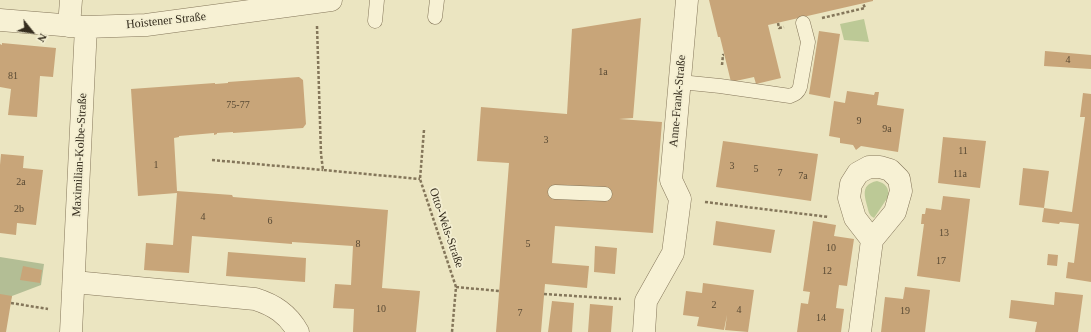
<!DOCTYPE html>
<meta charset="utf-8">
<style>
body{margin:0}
#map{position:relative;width:1091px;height:332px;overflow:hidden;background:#ebe5c1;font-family:"Times New Roman",serif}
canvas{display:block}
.north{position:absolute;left:12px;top:12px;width:40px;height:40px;-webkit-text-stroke:3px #f3eed1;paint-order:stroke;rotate:120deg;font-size:11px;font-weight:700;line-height:16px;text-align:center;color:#342c1d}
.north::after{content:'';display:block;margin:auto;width:14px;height:18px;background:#342c1d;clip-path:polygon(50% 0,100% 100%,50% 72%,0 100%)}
</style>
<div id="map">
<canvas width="1091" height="332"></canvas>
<div class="north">N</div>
</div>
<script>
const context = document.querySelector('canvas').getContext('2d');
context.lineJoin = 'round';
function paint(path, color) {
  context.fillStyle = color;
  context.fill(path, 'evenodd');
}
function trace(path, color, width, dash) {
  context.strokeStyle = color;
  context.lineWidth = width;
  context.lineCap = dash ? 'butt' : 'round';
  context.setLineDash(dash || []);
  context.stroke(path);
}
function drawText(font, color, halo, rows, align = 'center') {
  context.font = font + ' "Times New Roman",serif';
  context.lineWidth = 3.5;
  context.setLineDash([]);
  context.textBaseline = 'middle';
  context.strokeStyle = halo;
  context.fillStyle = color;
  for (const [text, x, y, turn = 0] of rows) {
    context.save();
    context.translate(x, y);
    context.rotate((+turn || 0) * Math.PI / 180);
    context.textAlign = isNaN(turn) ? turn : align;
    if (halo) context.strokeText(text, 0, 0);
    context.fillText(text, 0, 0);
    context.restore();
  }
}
const green = new Path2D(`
 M864,19L869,42L844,40L840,24Z
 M877,181C885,183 890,188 888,197L874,218L871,216L869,213C866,199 858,185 877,181Z`);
const cemetery = new Path2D(`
 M0,257L44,264L41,285L12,296L0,332Z`);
const building = new Path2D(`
 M709,0H873V1L768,25L781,78L756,84L754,77L731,82L720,37H718Z
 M641,18L633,118L619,119L662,122L653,233L555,226L552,263L589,266L587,288L545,284L541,332H496L509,163L477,161L481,107L567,114L572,29Z
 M819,31L840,34L830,98L809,94Z
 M2,43L56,48L53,77L40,76L37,117L8,115L11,89L0,87V44L2,45Z
 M1045,51L1091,55V69L1044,66Z
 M299,77L303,80L306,124L303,128L233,133V132L217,133V134L214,135V133L179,136V137L174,138L177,191L232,195L233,197L388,210L382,288L420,291L416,332H353L354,309L333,308L335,284L351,285L353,246L292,242V244L192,236L189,273L144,270L146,243L173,245L177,193L138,196L131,89L215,83V84L228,83V82Z
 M847,91L874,95L875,92H879L877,105L904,109L898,152L861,146L856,150L853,145L840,143V138L829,136L834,101L845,103Z
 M1083,93L1091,94V282L1066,278L1068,262L1074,263L1079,224L1060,222L1059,224L1042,222L1044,208L1072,212L1085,117H1080Z
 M943,137L986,141L980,188L938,183Z
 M723,141L818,154L811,201L716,187Z
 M1,154L24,156L23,168L43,170L36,225L17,223L16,235L0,233V165Z
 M1023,168L1049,171L1044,208L1019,205Z
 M943,196L970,199L960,282L917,276L924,224H921L922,214H925L926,208L941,210Z
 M716,221L775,230L771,253L713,245Z
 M813,221L836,225L834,236L854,239L847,286L839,285L836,308L844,309L841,332H797L801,303L808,304L810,292L803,291Z
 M595,246L617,248L615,274L594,272Z
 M228,252L306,258L305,282L226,276Z
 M1048,254L1058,255L1057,266L1047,265Z
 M23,266L42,270L40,283L20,280Z
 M703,283L754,290L748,332L725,330L727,315L724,330L697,326L699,317L683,315L686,291L702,293Z
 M905,287L930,290L925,332H881L885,297L903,299Z
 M1055,292L1083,295L1078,332H1035L1037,322L1009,318L1011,300L1054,305Z
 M0,294L12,296L6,332H0Z
 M552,301L574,303L572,332H548Z
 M590,304L613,306L611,332H588Z`);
const path = new Path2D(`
 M822,18L865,8L863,3
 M778,23L779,28L784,27
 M317,26L321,154L323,170L420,179
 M722,65L723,55H724
 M424,130L420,179L456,287L452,332
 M212,160L323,170
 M705,202L829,217
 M456,287L499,291
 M544,294L621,299
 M11,303L48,309`);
const lane = new Path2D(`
 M435,17L437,0
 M375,21L377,0
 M680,82L720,86L790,96C795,94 798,93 800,87L808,42L803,23
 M555,192L605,194`);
const street = new Path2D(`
 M0,20L86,27L146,25L331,0
 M69,26L71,0
 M74,282L255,299C274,305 288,314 298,332
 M71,332L86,27
 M644,332L646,301L673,253L680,199L671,180L687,0
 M860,332L872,240L895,212L901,191L899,179L890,170L880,167H869L858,173L851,184L849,198L855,218L872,240`);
const numberNames = [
 ["4",1068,60],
 ["1a",603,72],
 ["81",13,76],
 ["75-77",238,105],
 ["9",859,121],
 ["9a",887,129],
 ["3",546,140],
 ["11",963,151],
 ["1",156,165],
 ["3",732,166],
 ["5",756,169],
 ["7",780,173],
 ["11a",960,174],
 ["7a",803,176],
 ["2a",21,182],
 ["2b",19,209],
 ["4",203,217],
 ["6",270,221],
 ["13",944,233],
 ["8",358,244],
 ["5",528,244],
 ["10",831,248],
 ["17",941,261],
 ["12",827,271],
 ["2",714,305],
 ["10",381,309],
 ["4",739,310],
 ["19",905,311],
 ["7",520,313],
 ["14",821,318]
];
const streetNames = [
 ["Hoistener Straße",166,21,-6],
 ["Anne-Frank-Straße",678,101,-85],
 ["Maximilian-Kolbe-Straße",80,155,-87],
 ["Otto-Wels-Straße",446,228,71]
];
paint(green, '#bcc996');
paint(cemetery, '#b3be95');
paint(building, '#c8a579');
trace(lane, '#84765a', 15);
trace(street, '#84765a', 23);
trace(path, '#84765a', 2.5, [3, 2]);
trace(lane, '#f7f1d4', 14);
trace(street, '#f7f1d4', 22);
drawText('10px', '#594a34', null, numberNames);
drawText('12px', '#342c1d', '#f3eed1', streetNames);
</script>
